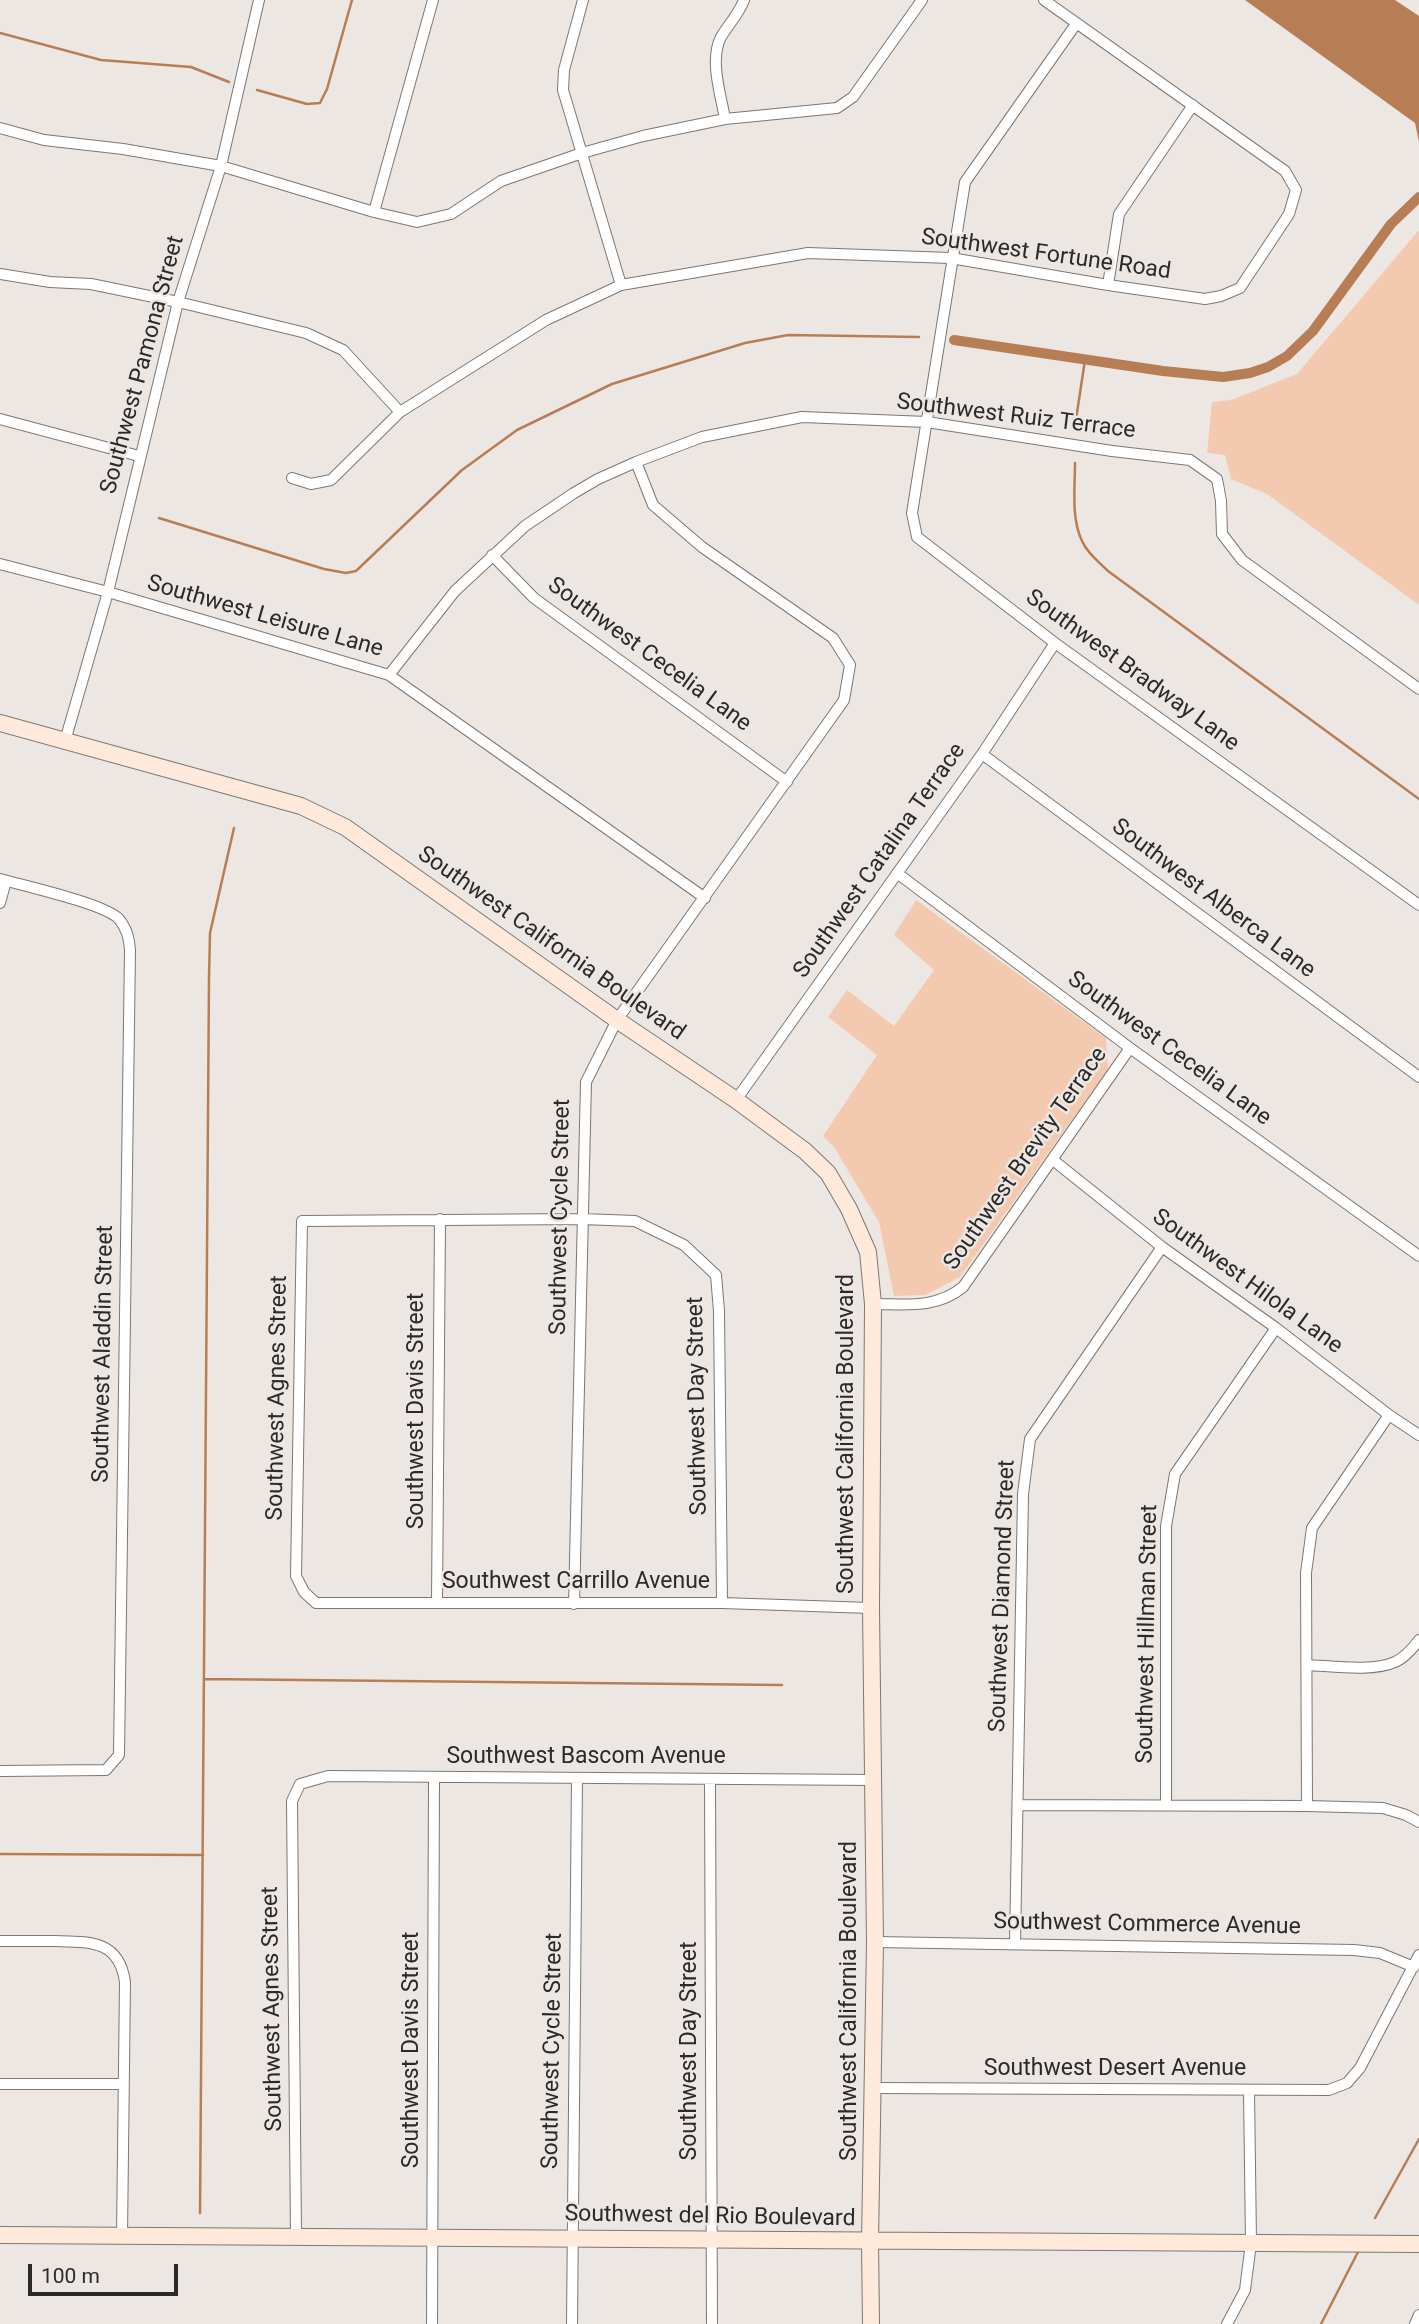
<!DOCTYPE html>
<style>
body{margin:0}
#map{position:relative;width:1419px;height:2324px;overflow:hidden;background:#ede7e3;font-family:Roboto,sans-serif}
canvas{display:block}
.scale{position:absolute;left:28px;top:2264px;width:150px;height:32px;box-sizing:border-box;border:4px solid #2c2a29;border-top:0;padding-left:9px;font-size:21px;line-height:24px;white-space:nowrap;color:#2c2a29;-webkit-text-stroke:5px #ede7e3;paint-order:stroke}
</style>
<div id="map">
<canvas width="1419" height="2324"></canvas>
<div class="scale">100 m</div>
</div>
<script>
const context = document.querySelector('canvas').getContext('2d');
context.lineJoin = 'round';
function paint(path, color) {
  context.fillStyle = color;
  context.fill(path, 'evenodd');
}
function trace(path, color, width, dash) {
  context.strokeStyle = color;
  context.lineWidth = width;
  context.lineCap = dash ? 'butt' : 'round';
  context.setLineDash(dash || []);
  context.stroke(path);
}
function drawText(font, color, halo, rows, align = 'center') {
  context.font = font + ' Roboto,sans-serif';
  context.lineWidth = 5;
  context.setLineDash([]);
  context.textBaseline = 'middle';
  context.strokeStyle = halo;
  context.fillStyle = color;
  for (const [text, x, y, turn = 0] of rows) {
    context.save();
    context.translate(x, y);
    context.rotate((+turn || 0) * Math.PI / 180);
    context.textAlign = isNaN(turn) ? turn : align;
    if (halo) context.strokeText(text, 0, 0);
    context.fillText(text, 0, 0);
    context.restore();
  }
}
const green = new Path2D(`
 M1419,230V605L1267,494L1231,479L1225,455L1207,453L1212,402L1231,400L1297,374Z
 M916,900L1106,1038L1108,1069L960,1277L925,1295L894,1296L879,1222L834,1147L823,1136L877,1055L828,1017L847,990L894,1026L934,970L894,935Z`);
const water = new Path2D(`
 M1245,0H1395L1419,16V142L1415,123Z`);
const stream = new Path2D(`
 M0,33L101,60L191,67L229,82
 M257,90L307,104L320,103L327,89L352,0
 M1075,426L1085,360
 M1075,463C1075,488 1071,518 1082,541C1087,553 1099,562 1108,571L1419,799
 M159,518L324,569L346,573L356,571L462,470L517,430L612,384L745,343L788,335L919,337
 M205,1679L782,1685
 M0,1854L203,1855
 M200,2213L209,978L210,933L234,828
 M1375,2218L1419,2139
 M1321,2324L1358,2252`);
const canal = new Path2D(`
 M954,340L1163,371L1223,377L1250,373L1268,367L1287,356L1313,331L1391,224L1419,197`);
const street = new Path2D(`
 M583,0L564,70L563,90L621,285
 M1076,24L965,182L912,513L917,537L1055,643L1419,905
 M725,119C721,95 709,60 721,37C728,25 739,14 744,0
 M0,128L44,140L123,149L221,166L374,212L417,222L451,214L501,181L582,153L643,136L725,119L837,108L853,97L922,0
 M374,212L433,0
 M0,274L50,282L91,284L178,302L306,333L343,350L400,412
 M1108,285L1119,214L1193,105
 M0,419L139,456
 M292,478L311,484L331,480L400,412L546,320L621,285L808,253L951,258L1108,285L1205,299L1221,296L1240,288L1289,214L1296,190L1285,171L1044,0
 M492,555L534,598L787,782
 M0,564L108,592L389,675L705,898
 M389,675L455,591L525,526L574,493L598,479L636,462L702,437L802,417L927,422L1112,451L1190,460L1217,479L1221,501L1222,534L1242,560L1419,689
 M65,741L108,592L178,302L221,166L259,0
 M982,754L1419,1077
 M897,873L1130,1048L1419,1256
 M0,879C25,886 105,904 119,919C127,929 129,938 130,950L119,1755L106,1770L0,1771
 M0,903L6,881
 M736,1100L982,754L1055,643
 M1053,1160L1162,1247L1276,1328L1389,1415L1419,1435
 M873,1304C906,1304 936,1309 963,1287L1130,1048
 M437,1603L440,1219
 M722,1603L719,1311L716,1275L684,1245L635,1221L582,1219L302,1221L296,1576L304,1592L316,1603H722L871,1608
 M574,1604L586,1082L617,1020L844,700L850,665L833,638L702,547L653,505L636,462
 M1307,1665C1332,1666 1373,1672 1395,1662C1404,1658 1413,1648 1419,1640
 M710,1779L712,2324
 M1019,1805L1307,1806L1383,1808L1406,1815L1419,1822
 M1166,1805V1526L1175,1474L1276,1328
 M1307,1806L1306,1573L1312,1528L1389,1415
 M0,1941C18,1941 37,1941 55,1941C90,1942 119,1940 125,1982L122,2236
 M875,1942L1354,1950L1380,1953L1414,1967
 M1015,1944L1023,1494L1030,1439L1162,1247
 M0,2084H123
 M872,2088L1329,2090L1347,2083L1360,2068L1419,1955
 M296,2236L292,1801L300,1784L328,1776L873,1780
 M432,2324L434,1777
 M572,2324L577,1778
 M1227,2324L1245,2290L1251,2243L1249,2091
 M1415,2324L1419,2315`);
const secondary = new Path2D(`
 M0,723L301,806L345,827L617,1020L736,1100L805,1151L828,1173L849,1209L868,1252L873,1304L871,1608L875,1942L870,2241L871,2324
 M0,2235L1419,2244`);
const streetNames = [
 ["Southwest Fortune Road",1046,255,8],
 ["Southwest Pamona Street",143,365,-75],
 ["Southwest Ruiz Terrace",1016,417,7],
 ["Southwest Leisure Lane",265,617,16],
 ["Southwest Cecelia Lane",649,655,36],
 ["Southwest Bradway Lane",1132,671,36],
 ["Southwest Catalina Terrace",880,861,-55],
 ["Southwest Alberca Lane",1213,899,37],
 ["Southwest California Boulevard",551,944,35],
 ["Southwest Cecelia Lane",1169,1049,36],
 ["Southwest Brevity Terrace",1026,1159,-55],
 ["Southwest Cycle Street",561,1217,-89],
 ["Southwest Hilola Lane",1247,1282,36],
 ["Southwest Aladdin Street",104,1354,-89],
 ["Southwest Agnes Street",278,1398,-89],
 ["Southwest Day Street",698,1406,-91],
 ["Southwest Davis Street",417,1411,-90],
 ["Southwest California Boulevard",847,1434,-90],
 ["Southwest Carrillo Avenue",576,1582],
 ["Southwest Diamond Street",1003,1596,-88],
 ["Southwest Hillman Street",1148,1634,-89],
 ["Southwest Bascom Avenue",586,1757],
 ["Southwest Commerce Avenue",1147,1925,1],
 ["Southwest California Boulevard",850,2001,-90],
 ["Southwest Agnes Street",273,2009,-91],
 ["Southwest Davis Street",412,2050,-90],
 ["Southwest Cycle Street",553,2051,-89],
 ["Southwest Day Street",690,2051,-90],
 ["Southwest Desert Avenue",1115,2069],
 ["Southwest del Rio Boulevard",710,2217,1]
];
paint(green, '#f3caaf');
paint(water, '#b77e55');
trace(stream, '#b77e55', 2.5);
trace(canal, '#b77e55', 10);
trace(street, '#7c7773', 12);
trace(secondary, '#7c7773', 18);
trace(street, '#fff', 10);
trace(secondary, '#fee9da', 16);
drawText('23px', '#2c2a29', '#ede7e3', streetNames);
</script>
